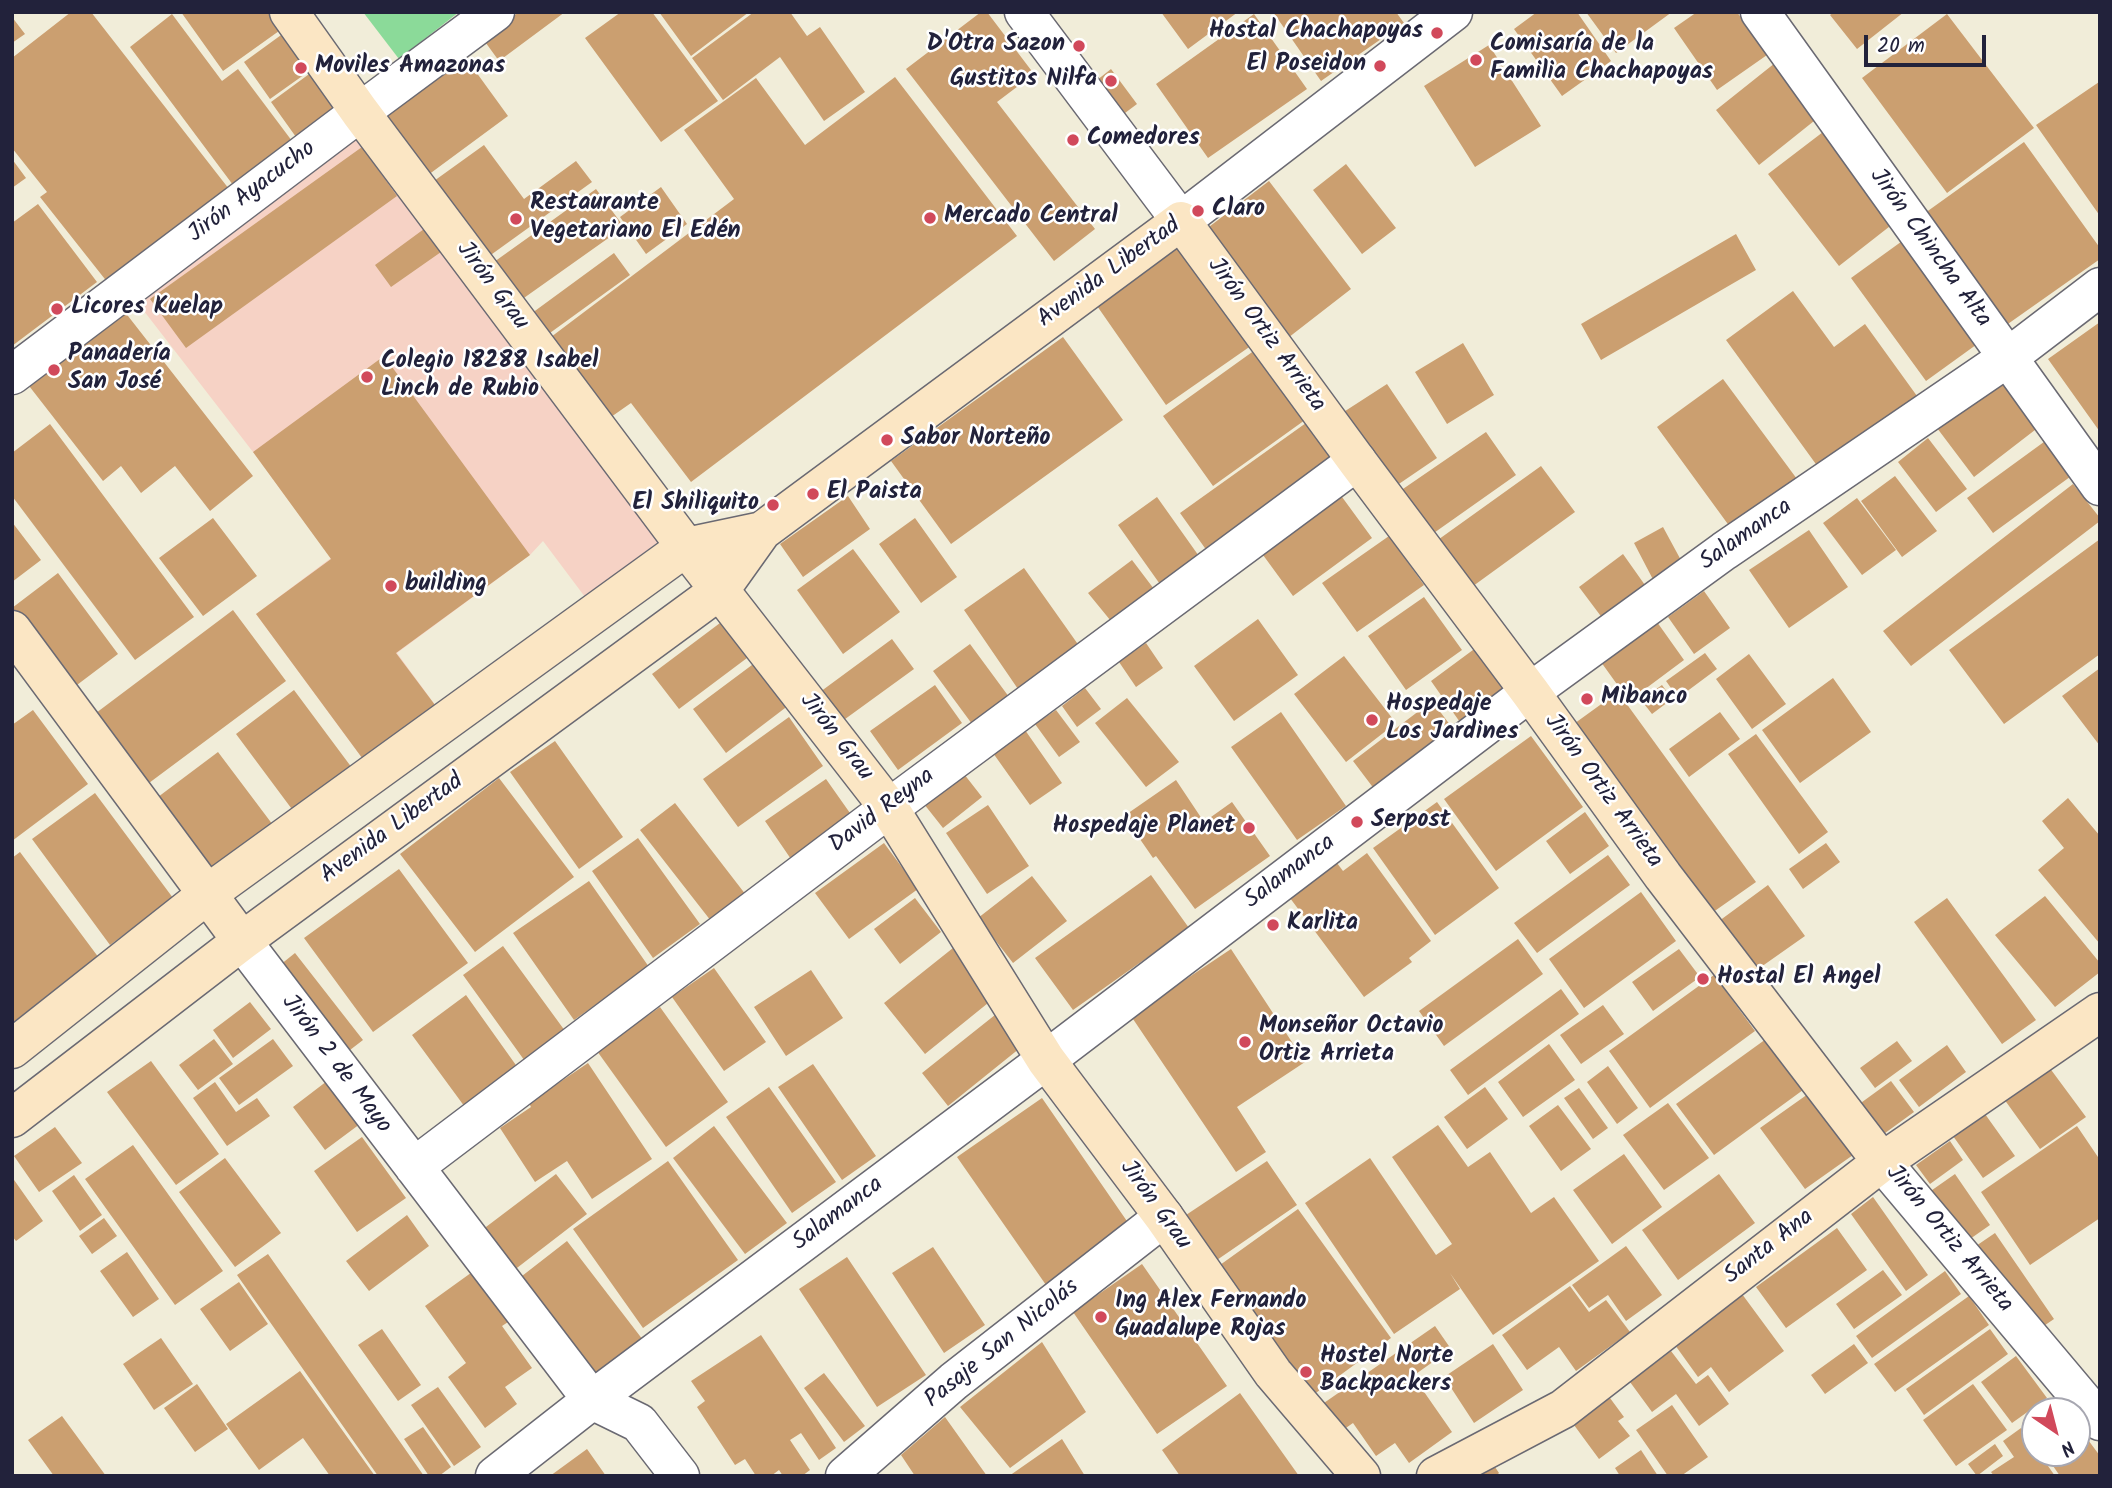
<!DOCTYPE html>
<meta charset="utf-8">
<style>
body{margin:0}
#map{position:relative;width:2112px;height:1488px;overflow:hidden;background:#f1edd9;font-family:Kalam,sans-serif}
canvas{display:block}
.frame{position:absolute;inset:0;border:14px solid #22223b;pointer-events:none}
.north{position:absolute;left:2021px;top:1397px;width:70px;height:70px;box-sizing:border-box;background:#fff;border:2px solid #a7a7b1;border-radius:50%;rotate:145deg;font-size:19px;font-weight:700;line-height:28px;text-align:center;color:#22223b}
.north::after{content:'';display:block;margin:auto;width:24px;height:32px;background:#d1495b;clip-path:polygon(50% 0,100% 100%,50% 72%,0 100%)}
.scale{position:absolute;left:1864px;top:35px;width:122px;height:32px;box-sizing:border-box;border:4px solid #22223b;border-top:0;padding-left:9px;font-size:21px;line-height:24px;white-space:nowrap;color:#22223b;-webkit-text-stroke:5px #fff;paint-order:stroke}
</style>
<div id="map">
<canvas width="2112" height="1488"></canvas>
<div class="frame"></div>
<div class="north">N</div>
<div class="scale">20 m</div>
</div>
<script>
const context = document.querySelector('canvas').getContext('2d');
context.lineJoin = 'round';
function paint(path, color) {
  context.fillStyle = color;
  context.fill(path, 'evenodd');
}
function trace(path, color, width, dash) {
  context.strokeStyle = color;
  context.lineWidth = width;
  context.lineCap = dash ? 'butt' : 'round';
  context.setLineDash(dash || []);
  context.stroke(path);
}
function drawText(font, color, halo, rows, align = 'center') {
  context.font = font + ' Kalam,sans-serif';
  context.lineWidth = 5;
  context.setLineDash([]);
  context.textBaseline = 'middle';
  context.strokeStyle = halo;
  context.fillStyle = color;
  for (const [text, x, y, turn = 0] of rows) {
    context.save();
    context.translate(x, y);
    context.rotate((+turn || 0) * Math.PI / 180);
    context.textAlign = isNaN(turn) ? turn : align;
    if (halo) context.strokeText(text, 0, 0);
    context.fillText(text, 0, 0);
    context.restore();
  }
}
const built = new Path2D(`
 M358,136L661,540L585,597L543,541L530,555L397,653L441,713L368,766L256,614L331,558L253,452L137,302Z`);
const green = new Path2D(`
 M363,12H459L399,59Z`);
const building = new Path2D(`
 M71,12H91L229,189L108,283L40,197L47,192L12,148V58Z
 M181,12H276L286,26L223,71Z
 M519,12H565L499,61L483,39Z
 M621,12H652L718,101L661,142L585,38Z
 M659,12H749L691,56Z
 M754,12H790L807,36L820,27L865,92L824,121L780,57L723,100L692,58Z
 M981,12H987L1034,74L997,102L1095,229L1054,261L906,69Z
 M1161,12H1238L1188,49Z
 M1273,12H1396L1404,23L1321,81Z
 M1537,12H1577L1611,61L1562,96L1514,29Z
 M1586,12H1672L1616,53Z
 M1697,12H1737L1767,55L1717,90L1674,28Z
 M1834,12H1904L1857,49L1830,15Z
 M172,14L222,81L238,69L292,141L233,185L130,47Z
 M1254,14L1307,89L1208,158L1156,84Z
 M1947,14L2034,128L1947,193L1862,78Z
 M12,17L25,34L12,43Z
 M288,30L315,67L270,99L244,62Z
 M1489,45L1541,126L1475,167L1424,86Z
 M463,54L508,116L424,178L379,117Z
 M1775,63L1819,117L1759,165L1716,110Z
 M316,69L342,104L296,137L271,102Z
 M1111,69L1137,104L1113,122L1087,88Z
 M895,77L1017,236L691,482L631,403L611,417L551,337L734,199L684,130L756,78L805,145Z
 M2099,82L2100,83V216L2036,125Z
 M1823,132L1894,223L1839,266L1768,174Z
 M2024,142L2100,248V259L2005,326L1925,213Z
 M484,145L524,199L576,161L592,182L481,262L427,186Z
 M362,147L397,196L186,348L150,299Z
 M12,159L26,178L12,188Z
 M1346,164L1396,228L1362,254L1313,190Z
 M1269,181L1351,289L1284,341L1201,233Z
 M661,187L687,224L646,254L620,217Z
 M596,189L624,227L514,305L487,267Z
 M38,204L97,282L12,346V223Z
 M424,229L441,252L391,287L375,265Z
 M1736,234L1756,270L1601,360L1581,324Z
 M1905,239L1980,342L1926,381L1851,278Z
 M1184,241L1255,343L1166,405L1095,303Z
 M614,253L630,275L543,338L528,316Z
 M1793,291L1834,347L1865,324L1917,396L1818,467L1726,340Z
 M121,307L253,476L210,511L175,466L141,493L121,466L103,481L26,382Z
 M2100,322V432L2048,359Z
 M1063,337L1123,420L951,544L891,461Z
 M1463,343L1494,395L1447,424L1415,372Z
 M1255,350L1305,420L1213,486L1163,416Z
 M384,356L530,555L396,653L441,713L368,766L256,614L331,559L253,452Z
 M2007,376L2044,423L1974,477L1937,428Z
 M1723,379L1797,479L1730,527L1657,427Z
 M1387,384L1437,458L1390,490L1339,415Z
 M1306,423L1338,468L1212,558L1180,513Z
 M50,424L194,617L135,660L12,496V453Z
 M1486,432L1516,475L1431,535L1400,491Z
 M1928,438L1967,489L1936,512L1898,462Z
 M2048,439L2074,474L1993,533L1967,498Z
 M1541,466L1575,512L1469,589L1435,542Z
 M1895,476L1937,531L1902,557L1861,501Z
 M2073,484L2100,518V521L1911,666L1883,631Z
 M1334,486L1372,538L1293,596L1255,544Z
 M848,496L870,529L803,577L780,544Z
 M1157,497L1201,559L1162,587L1118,525Z
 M1857,498L1896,550L1862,575L1823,523Z
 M213,518L257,576L203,616L159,558Z
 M915,518L957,577L921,603L879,544Z
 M12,522L41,560L12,582Z
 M1663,527L1689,575L1659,591L1634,543Z
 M1809,530L1848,587L1789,628L1749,570Z
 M1389,536L1424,585L1357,632L1322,583Z
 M2100,539V654L2004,724L1949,650Z
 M853,549L900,612L843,654L797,590Z
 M1623,554L1652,595L1609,627L1579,587Z
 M1132,560L1157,593L1115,626L1088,593Z
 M1024,568L1082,650L1020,692L964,610Z
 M58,573L118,654L69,691L12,615V608Z
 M1704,591L1730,628L1694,654L1668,617Z
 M1424,597L1462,650L1406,690L1368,636Z
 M233,610L286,681L149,783L96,713Z
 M1258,619L1298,675L1234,721L1194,666Z
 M724,620L751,655L679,709L652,674Z
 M1657,622L1684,660L1629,701L1601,662Z
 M892,639L914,669L841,722L820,692Z
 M1146,643L1163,668L1136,687L1119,662Z
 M970,644L1012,701L975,728L933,671Z
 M1477,647L1517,701L1469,735L1431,681Z
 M1705,653L1717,669L1678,698L1666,681Z
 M1749,654L1786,704L1752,729L1716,679Z
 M1344,656L1396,723L1346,762L1294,694Z
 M756,662L789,705L726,753L693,709Z
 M2100,668V746L2062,696Z
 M1833,678L1871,732L1800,783L1762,730Z
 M935,685L962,723L898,770L870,731Z
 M1662,685L1672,699L1652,714L1641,700Z
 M1085,688L1101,709L1077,727L1062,706Z
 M294,690L358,776L300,820L236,734Z
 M1618,692L1756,882L1709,915L1571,726Z
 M1127,698L1179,762L1146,787L1095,723Z
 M1432,701L1463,742L1384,802L1353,761Z
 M33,710L88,784L12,841V725Z
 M1056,710L1080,742L1059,757L1035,724Z
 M1281,712L1346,806L1297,840L1231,747Z
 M1720,712L1740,739L1689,777L1669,749Z
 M789,717L823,766L738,827L703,779Z
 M1025,730L1062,783L1030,805L993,753Z
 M1756,734L1828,832L1799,854L1728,754Z
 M1531,736L1583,807L1496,871L1444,799Z
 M555,741L623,837L579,869L510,772Z
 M218,752L279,833L219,878L158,797Z
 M964,774L982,797L943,828L924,804Z
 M499,778L574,877L475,952L400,854Z
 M826,779L857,823L795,865L765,821Z
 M1176,780L1204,822L1232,802L1270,856L1195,909L1156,856L1153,858L1124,816Z
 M95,793L173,898L110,945L32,839Z
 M2068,798L2100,836V944L2038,870L2064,848L2042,821Z
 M1437,802L1499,888L1435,935L1373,848Z
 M675,803L746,895L711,921L640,830Z
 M988,805L1029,866L987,894L946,833Z
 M1585,812L1609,846L1570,874L1546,841Z
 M638,838L700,924L653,958L592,871Z
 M884,843L918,889L849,939L815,893Z
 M1826,843L1840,862L1803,889L1789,869Z
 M20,852L99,958L12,1023V858Z
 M1367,853L1431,941L1409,958L1412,962L1364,997L1290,898L1337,863L1343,871Z
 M1608,855L1630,885L1537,953L1514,923Z
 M399,869L468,963L373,1032L304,938Z
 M1151,875L1189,928L1073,1010L1035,958Z
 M1032,876L1067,921L1013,963L978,918Z
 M589,881L649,967L574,1020L513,933Z
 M1768,885L1805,936L1751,974L1715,924Z
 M1641,892L1676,941L1584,1008L1549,959Z
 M2045,896L2100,963V972L2055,1007L1995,935Z
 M915,898L941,932L900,964L874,929Z
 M1947,898L2036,1020L2002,1044L1914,922Z
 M1518,939L1543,974L1444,1046L1419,1011Z
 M503,946L568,1035L527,1064L463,975Z
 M953,948L993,999L925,1054L884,1003Z
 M1231,949L1305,1062L1237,1107L1266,1152L1236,1172L1131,1016Z
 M1679,949L1700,977L1653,1011L1632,982Z
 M295,953L363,1040L337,1060L270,973Z
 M714,968L766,1042L724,1071L672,997Z
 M811,970L843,1018L786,1056L754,1007Z
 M1714,975L1755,1031L1650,1108L1609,1051Z
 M1561,989L1579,1014L1468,1095L1450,1070Z
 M466,995L523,1075L470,1114L412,1035Z
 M250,1002L271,1029L233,1058L213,1030Z
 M1603,1005L1624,1034L1581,1064L1560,1035Z
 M660,1007L728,1102L666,1147L597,1051Z
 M1005,1007L1030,1040L948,1106L922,1073Z
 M214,1039L233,1064L198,1090L179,1065Z
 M273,1039L293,1066L239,1105L219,1078Z
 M1766,1039L1803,1090L1714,1155L1676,1104Z
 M1897,1041L1912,1061L1875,1088L1860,1068Z
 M1549,1044L1575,1080L1523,1117L1498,1082Z
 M1947,1045L1966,1072L1919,1107L1899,1080Z
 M151,1061L219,1154L176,1185L107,1092Z
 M588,1063L652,1159L592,1199L567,1161L535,1182L500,1128L531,1107L529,1103Z
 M813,1064L876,1156L842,1180L778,1087Z
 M1608,1066L1638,1108L1617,1124L1587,1082Z
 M2049,1067L2086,1117L2040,1149L2004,1099Z
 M331,1078L364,1121L325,1150L293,1107Z
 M1891,1081L1914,1112L1881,1136L1858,1105Z
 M215,1082L236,1112L257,1098L270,1116L227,1146L193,1098Z
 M769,1087L836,1182L792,1213L726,1117Z
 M1485,1087L1508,1119L1467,1149L1444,1117Z
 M1579,1088L1608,1128L1593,1139L1564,1098Z
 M1808,1094L1853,1155L1805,1189L1760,1128Z
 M1042,1098L1131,1227L1046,1285L957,1157Z
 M1668,1103L1709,1158L1664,1190L1623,1135Z
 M1558,1105L1591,1149L1561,1171L1529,1126Z
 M1985,1114L2015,1156L1983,1178L1953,1136Z
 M1438,1125L1468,1167L1490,1152L1531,1213L1554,1197L1599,1261L1493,1335L1450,1273L1460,1289L1394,1334L1305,1203L1370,1158L1436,1255L1452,1244L1392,1157Z
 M714,1126L787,1223L745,1254L673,1158Z
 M2077,1126L2100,1160V1218L2030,1265L1981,1192Z
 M55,1127L82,1163L39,1192L14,1156Z
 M362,1137L406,1198L357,1232L314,1171Z
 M1950,1141L1963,1160L1930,1184L1916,1165Z
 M133,1145L223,1271L175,1305L85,1179Z
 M1624,1154L1662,1207L1612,1244L1573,1190Z
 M225,1158L281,1233L235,1267L179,1192Z
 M668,1161L738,1260L643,1328L573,1229Z
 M1267,1161L1297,1205L1214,1262L1183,1217Z
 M556,1174L587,1214L513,1271L482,1230Z
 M1719,1174L1755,1223L1678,1280L1642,1230Z
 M1955,1174L1990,1225L1960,1246L1925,1195Z
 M74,1175L102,1215L80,1231L52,1191Z
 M12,1177L43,1221L16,1241L12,1236Z
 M1873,1197L1928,1275L1906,1291L1851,1214Z
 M1298,1209L1391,1338L1313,1395L1220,1265Z
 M407,1215L429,1246L369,1291L346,1261Z
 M104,1218L117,1236L92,1254L79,1236Z
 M1837,1228L1867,1270L1786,1328L1756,1287Z
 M1995,1233L2054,1319L2032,1334L1973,1248Z
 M567,1241L643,1340L597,1374L522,1276Z
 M1626,1246L1662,1295L1626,1321L1608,1295L1589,1308L1572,1285Z
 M933,1247L985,1325L944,1353L892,1273Z
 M127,1252L159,1299L133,1317L100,1271Z
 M268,1254L424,1476H378L237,1275Z
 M847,1257L926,1375L877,1407L799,1289Z
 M1142,1264L1227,1386L1157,1434L1073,1312Z
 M475,1270L511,1320L502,1326L532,1368L505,1387L517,1404L485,1428L448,1377L466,1363L425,1306Z
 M1883,1270L1902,1295L1854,1329L1836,1304Z
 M1945,1271L1961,1294L1872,1358L1856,1336Z
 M239,1282L268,1324L230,1351L200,1309Z
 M1570,1286L1589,1312L1606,1300L1630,1332L1576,1371L1559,1347L1527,1370L1502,1335Z
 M1742,1294L1784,1351L1729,1392L1711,1367L1698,1377L1675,1345Z
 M1969,1296L1989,1325L1895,1392L1874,1364Z
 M1435,1326L1451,1349L1413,1376L1452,1432L1409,1463L1395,1443L1376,1456L1353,1423L1340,1432L1321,1405Z
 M382,1329L421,1385L398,1401L358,1345Z
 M1990,1329L2008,1354L1924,1415L1906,1389Z
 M761,1335L836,1448L819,1460L801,1433L790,1440L810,1470L802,1476H783L779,1470L771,1476H756L745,1459L735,1465L697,1407L705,1401L691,1381Z
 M161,1338L193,1384L154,1410L123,1364Z
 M1042,1342L1086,1412L1010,1468L960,1407Z
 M1493,1344L1523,1390L1474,1423L1444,1377Z
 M1854,1344L1868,1363L1825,1394L1811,1375Z
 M1671,1351L1696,1384L1708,1375L1729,1404L1699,1426L1676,1394L1652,1412L1630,1382Z
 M2016,1356L2047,1398L2012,1423L1981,1382Z
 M300,1371L375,1476H330L303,1438L259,1470L226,1424Z
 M824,1373L865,1426L844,1442L804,1388Z
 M197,1384L228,1429L195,1452L164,1408Z
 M1973,1384L2007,1430L1956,1466L1923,1420Z
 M438,1387L481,1447L454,1466L411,1405Z
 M1240,1393L1299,1476H1180L1162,1450Z
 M1610,1398L1624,1417L1618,1421L1630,1436L1599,1459L1574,1425Z
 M2057,1398L2067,1411H2039Z
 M1672,1405L1708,1457L1681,1476H1668L1636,1430Z
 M2035,1414V1441L2022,1423Z
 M62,1416L106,1476H54L28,1440Z
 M945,1417L987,1476H915L901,1455Z
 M2077,1425L2100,1456L2099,1476H2060L2044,1453H2077Z
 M423,1427L451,1467L439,1476H429L404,1439Z
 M2021,1428L2035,1447V1453H2039L2055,1476H1994L1991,1472L2014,1457L2003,1441Z
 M1062,1439L1085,1476H1009Z
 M1995,1444L2003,1456L1977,1476L1968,1464Z
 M587,1449L606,1476H550Z
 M1641,1450L1658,1476H1620L1615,1468Z
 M1489,1458L1499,1473L1496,1476H1464Z`);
const minor = new Path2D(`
 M1181,221L1453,12
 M12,375L360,112L495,12
 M242,941L592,1400L639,1423L680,1476
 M414,1167L889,808L1357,461
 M495,1476L592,1400L1046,1060L1530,692L1724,551L2007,358L2100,287
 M845,1476L954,1381L1164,1217`);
const tertiary = new Path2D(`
 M1024,12L1181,221
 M1760,12L2100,486
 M1882,1162L2100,1421`);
const secondary = new Path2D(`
 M289,12L360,112L686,547L889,808L1046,1060L1164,1217L1273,1373L1361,1476
 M12,630L242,941
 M12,1049L214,889L686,547L762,531L1181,221L1357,461L1530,692L1663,876L1882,1162
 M12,1118L242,941L720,590L762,531
 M1436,1476L1563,1409L1882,1162L2100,1012`);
const markers = [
 [1437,33,7,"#d1495b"],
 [1079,46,7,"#d1495b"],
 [1476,60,7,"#d1495b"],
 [1380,66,7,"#d1495b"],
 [301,68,7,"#d1495b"],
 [1111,81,7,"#d1495b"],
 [1073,140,7,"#d1495b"],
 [1198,211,7,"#d1495b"],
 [930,218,7,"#d1495b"],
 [516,219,7,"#d1495b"],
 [57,309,7,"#d1495b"],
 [54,370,7,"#d1495b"],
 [367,377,7,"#d1495b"],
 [887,440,7,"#d1495b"],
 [813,494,7,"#d1495b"],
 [773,505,7,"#d1495b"],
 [391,586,7,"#d1495b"],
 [1587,699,7,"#d1495b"],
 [1372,720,7,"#d1495b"],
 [1357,822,7,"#d1495b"],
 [1249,828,7,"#d1495b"],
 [1273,925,7,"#d1495b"],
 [1703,979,7,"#d1495b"],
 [1245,1042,7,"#d1495b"],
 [1101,1317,7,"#d1495b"],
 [1306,1372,7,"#d1495b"]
];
const poiNames = [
 ["Hostal Chachapoyas",1423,33,"right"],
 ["D'Otra Sazon",1065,46,"right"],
 ["Comisaría de la",1490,46],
 ["Familia Chachapoyas",1490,74],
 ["El Poseidon",1366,66,"right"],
 ["Moviles Amazonas",315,68],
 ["Gustitos Nilfa",1097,81,"right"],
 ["Comedores",1087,140],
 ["Restaurante",530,205],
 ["Vegetariano El Edén",530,233],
 ["Claro",1212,211],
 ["Mercado Central",944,218],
 ["Licores Kuelap",71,309],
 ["Panadería",68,356],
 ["San José",68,384],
 ["Colegio 18288 Isabel",381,363],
 ["Linch de Rubio",381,391],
 ["Sabor Norteño",901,440],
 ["El Paista",827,494],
 ["El Shiliquito",759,505,"right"],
 ["building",405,586],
 ["Mibanco",1601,699],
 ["Hospedaje",1386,706],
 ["Los Jardines",1386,734],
 ["Serpost",1371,822],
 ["Hospedaje Planet",1235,828,"right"],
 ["Karlita",1287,925],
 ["Hostal El Angel",1717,979],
 ["Monseñor Octavio",1259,1028],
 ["Ortiz Arrieta",1259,1056],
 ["Ing Alex Fernando",1115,1303],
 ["Guadalupe Rojas",1115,1331],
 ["Hostel Norte",1320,1358],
 ["Backpackers",1320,1386]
];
const streetNames = [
 ["Jirón Ayacucho",253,193,-37],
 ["Jirón Chincha Alta",1929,249,54],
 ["Avenida Libertad",1110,274,-36],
 ["Jirón Grau",491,287,53],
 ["Jirón Ortiz Arrieta",1265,336,54],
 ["Salamanca",1747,536,-35],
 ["Jirón Grau",835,738,52],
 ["Jirón Ortiz Arrieta",1602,792,54],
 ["David Reyna",883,812,-37],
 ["Avenida Libertad",393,830,-36],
 ["Salamanca",1291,873,-37],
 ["Jirón 2 de Mayo",335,1065,53],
 ["Jirón Grau",1154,1206,54],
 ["Salamanca",839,1215,-37],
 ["Jirón Ortiz Arrieta",1948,1240,50],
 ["Santa Ana",1770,1248,-38],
 ["Pasaje San Nicolás",1003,1345,-39]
];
paint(built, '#f6d2c5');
paint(green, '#8bda99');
paint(building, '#cb9f70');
trace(minor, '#6a6972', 41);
trace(tertiary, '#6a6972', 41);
trace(secondary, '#6a6972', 41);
trace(minor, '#fff', 38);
trace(tertiary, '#fff', 38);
trace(secondary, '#fbe6c4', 38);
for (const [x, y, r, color] of markers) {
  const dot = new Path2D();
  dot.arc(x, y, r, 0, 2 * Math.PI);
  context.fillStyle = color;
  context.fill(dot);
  trace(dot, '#fff', 2.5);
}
drawText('bold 24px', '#22223b', '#fff', poiNames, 'left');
drawText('24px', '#22223b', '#fff', streetNames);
</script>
